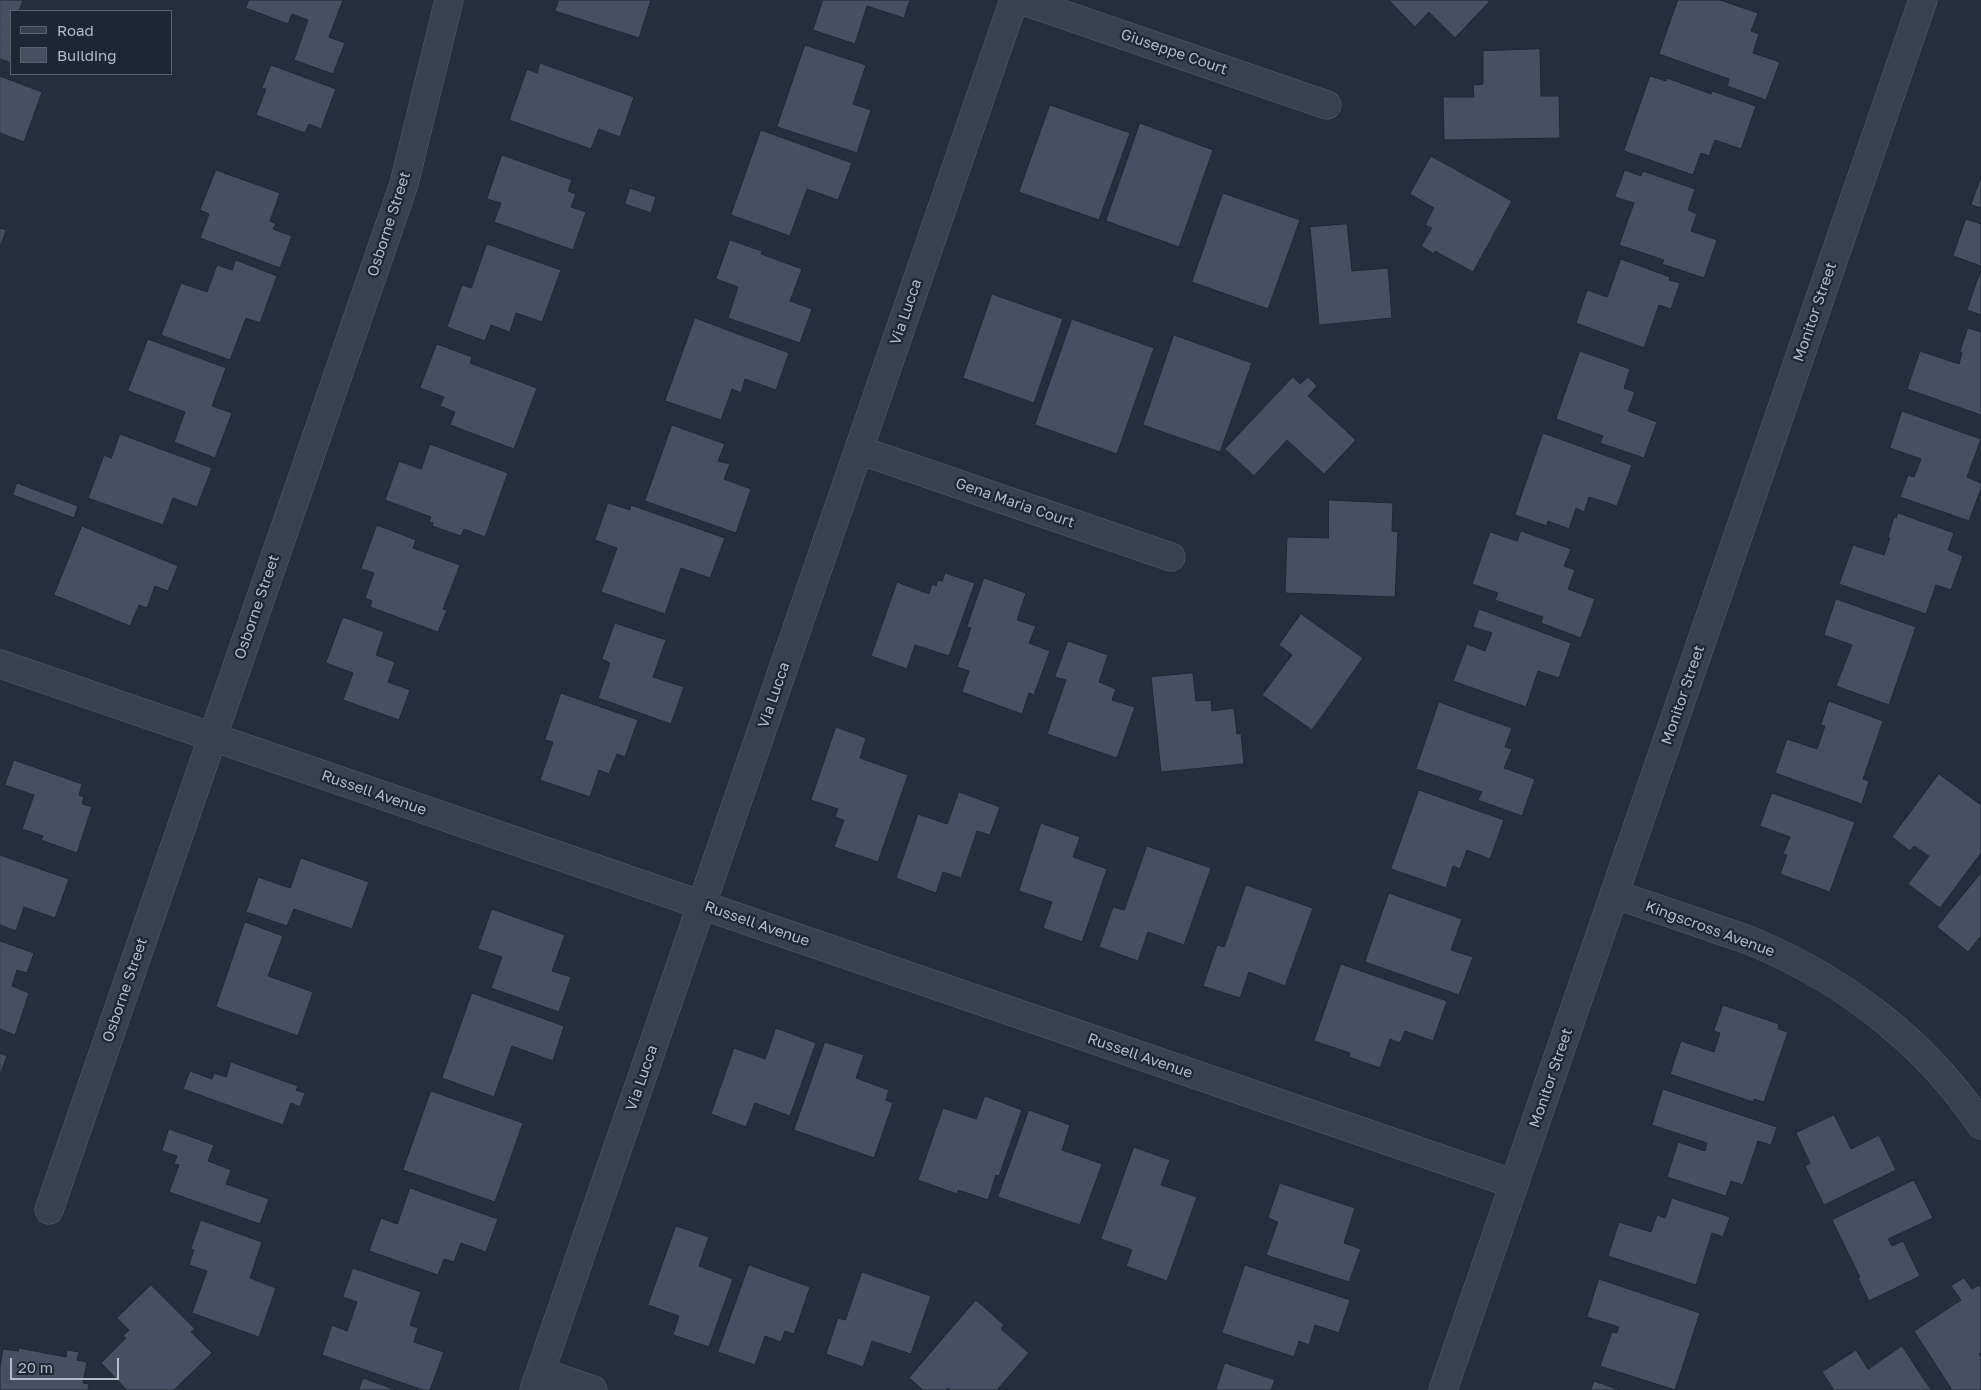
<!DOCTYPE html>
<style>
body{margin:0}
#map{position:relative;width:1981px;height:1390px;overflow:hidden;background:#242f3e;font-family:"Golos Text",sans-serif}
canvas{display:block}
.legend{position:absolute;left:10px;top:10px;width:162px;height:65px;box-sizing:border-box;background:#1d2633;border:1px solid #59626f;margin:0;padding:6px 9px;list-style:none;font-size:15px;color:#b4bcc9}
.legend li{display:flex;align-items:center;gap:10px;height:25px}
.legend b{width:25px;border:1px solid #59626f}
.scale{position:absolute;left:10px;top:1358px;width:109px;height:22px;box-sizing:border-box;border:2px solid #b4bcc9;border-top:0;padding-left:6px;font-size:15px;line-height:18px;white-space:nowrap;color:#b4bcc9;-webkit-text-stroke:4px #1d2633;paint-order:stroke}
</style>
<div id="map">
<canvas width="1981" height="1390"></canvas>
<ul class="legend">
<li><b style="height:6px;background:#38414e"></b>Road</li>
<li><b style="height:14px;background:#455162"></b>Building</li>
</ul>
<div class="scale">20 m</div>
</div>
<script>
const c = document.querySelector('canvas').getContext('2d');
c.lineJoin = 'round';
function paint(path, color) { c.fillStyle = color; c.fill(path, 'evenodd'); }
function strokePath(path, color, width, dash) { c.strokeStyle = color; c.lineWidth = width; c.lineCap = dash ? 'butt' : 'round'; c.setLineDash(dash || []); c.stroke(path); }
function drawText(font, color, halo, rows, align = 'center') {
  c.font = font + ' "Golos Text",sans-serif'; c.lineWidth = 4.5; c.setLineDash([]); c.textBaseline = 'middle'; c.strokeStyle = halo; c.fillStyle = color; for (const [text, x, y, turn = 0] of rows) {
    c.save(); c.translate(x, y); c.rotate((+turn || 0) * Math.PI / 180); c.textAlign = isNaN(turn) ? turn : align; if (halo) c.strokeText(text, 0, 0); c.fillText(text, 0, 0); c.restore();
  }
}
const building = new Path2D(`
 M0 0H23L19 11H21H11V63L0 59Z
 M249 0H343L329 37 345 43 333 74 294 60 308 20 292 14 288 24 246 8Z
 M559 0H651L639 38 555 11Z
 M823 0H910L904 18 867 6 855 44 813 30Z
 M1389 0H1487L1489 2 1455 38 1429 12 1415 27Z
 M1678 0H1720L1758 13 1751 31 1759 34 1753 53 1780 62 1766 100 1727 86 1729 79 1659 54Z
 M805 45 866 65 853 104 871 110 857 153 777 127Z
 M1540 49 1541 96H1559L1560 138 1444 140 1443 97H1474L1473 85 1483 84V51Z
 M540 63 634 97 620 137 599 129 591 149 509 120 527 69 537 73Z
 M271 65 336 89 321 129 309 124 305 133 256 115 266 89 262 88Z
 M0 76 42 92 24 142 0 133Z
 M1650 76 1666 81 1667 78 1711 94 1712 91 1756 106 1741 149 1715 140 1709 156 1701 153 1693 175 1624 151Z
 M1050 105 1130 133 1099 220 1019 192Z
 M1140 123 1213 150 1179 247 1106 221Z
 M761 130 852 163 838 200 807 189 790 236 731 215Z
 M502 155 572 180 568 191 576 194 571 207 586 212 573 250 494 222 501 203 487 199Z
 M1431 156 1512 201 1473 272 1435 251 1434 254 1421 246 1432 228 1425 225 1434 208 1410 194Z
 M216 170 280 193 270 221 276 224 273 229 292 236 280 268 200 238 209 214 200 210Z
 M1625 170 1641 176 1643 171 1695 189 1688 210 1697 214 1691 231 1717 240 1704 278 1662 264 1664 260 1619 245 1634 203 1615 197Z
 M1981 177V208L1971 205Z
 M630 188 656 197 651 213 625 204Z
 M1223 193 1300 220 1268 309 1192 282Z
 M1966 219 1981 224V266L1953 256Z
 M1347 224 1352 271 1388 268 1392 318 1319 325 1310 227Z
 M0 228 6 230 0 248Z
 M730 240 762 251 761 254 802 269 790 301 812 309 800 343 728 318 738 287 716 279Z
 M487 244 561 270 542 322 516 313 510 332 491 325 485 341 447 327 462 285 471 288Z
 M1621 259 1670 277 1669 280 1680 283 1671 309 1659 305 1644 348 1576 323 1587 290 1607 297Z
 M236 260 277 276 260 323 246 318 230 360 161 335 181 283 207 292 217 265 232 270Z
 M1981 270V315L1967 310Z
 M992 294 1063 319 1034 403 963 378Z
 M695 318 789 353 776 390 745 379 741 393 732 389 721 420 665 401Z
 M1072 319 1154 348 1117 454 1035 425Z
 M1968 328 1981 332V415L1907 389 1920 351 1959 364 1962 353 1960 352Z
 M1174 335 1252 363 1220 452 1143 425Z
 M148 339 226 368 212 406 232 413 215 458 174 442 185 412 128 391Z
 M437 344 472 357 470 363 537 388 514 449 450 425 455 412 440 406 444 397 420 388Z
 M1580 351 1630 369 1624 388 1635 392 1628 411 1657 422 1644 458 1600 443 1603 436 1556 419Z
 M1293 377 1300 384 1308 377 1317 386 1308 396 1356 440 1324 474 1287 440 1254 476 1225 449Z
 M1902 411 1981 439 1967 477 1981 483V489L1969 521 1900 497 1908 475 1914 477 1921 459 1890 448Z
 M672 425 725 444 718 461 730 464 724 479 751 489 736 533 645 501Z
 M1543 433 1632 465 1617 506 1589 497 1584 512 1576 508 1569 529 1548 521 1547 526 1515 515Z
 M120 434 212 468 197 507 173 498 163 525 88 498 104 455 111 458Z
 M430 444 508 473 485 537 464 529 461 536 432 526 433 523 429 522 431 517 385 500 399 461 421 469Z
 M17 483 78 506 74 518 13 495Z
 M1329 500 1393 503 1392 531 1398 532 1395 597 1285 593 1287 537 1328 538Z
 M608 503 630 510 631 505 725 538 710 578 681 568 665 614 601 592 617 548 595 540Z
 M1898 513 1954 533 1948 550 1963 556 1951 590 1936 585 1926 614 1839 584 1853 545 1884 555 1890 538 1888 537 1894 517 1896 518Z
 M377 525 416 540 413 548 460 565 443 609 447 610 438 632 370 607 372 601 365 598 374 573 361 569Z
 M82 526 178 566 168 591 155 586 147 608 139 605 130 626 54 595Z
 M1521 531 1571 549 1564 566 1575 570 1568 589 1595 599 1581 638 1541 623 1543 617 1495 600 1498 593 1472 584 1490 532 1517 541Z
 M945 573 975 583 949 656 915 645 907 669 871 656 897 582 929 594 932 584 936 586 938 580 942 581Z
 M984 578 1026 593 1017 620 1036 626 1029 643 1050 651 1034 695 1029 693 1022 714 962 692 969 671 957 667 971 628 967 627Z
 M1836 599 1916 627 1889 705 1836 686 1852 645 1824 635Z
 M1479 609 1571 643 1559 678 1538 671 1526 707 1453 681 1467 644 1485 651 1492 633 1473 627Z
 M1301 614 1363 658 1312 730 1262 695 1292 655 1279 645Z
 M343 617 384 632 376 655 395 662 388 682 410 690 399 720 343 700 353 673 326 663Z
 M615 623 666 640 653 677 684 687 671 724 598 698 610 663 602 659Z
 M1068 641 1108 655 1099 682 1116 689 1112 700 1135 707 1117 758 1047 734 1066 680 1055 677Z
 M1193 673 1196 701 1211 700 1212 711 1234 708 1237 734 1241 733 1244 764 1161 772 1151 677Z
 M561 693 638 720 625 757 617 754 609 774 599 770 590 797 540 780 553 742 545 740Z
 M1829 701 1883 721 1863 779 1869 781 1862 804 1775 773 1787 739 1817 749 1825 726 1821 725Z
 M1439 702 1512 728 1505 747 1512 749 1504 768 1535 779 1522 816 1478 800 1482 792 1416 769Z
 M836 727 866 738 860 758 908 775 878 862 834 847 844 820 835 817 838 809 811 800Z
 M14 760 82 784 79 795 84 797 82 804 92 807 77 853 41 840 43 836 22 829 34 795 5 785Z
 M1939 774 1981 805V853L1940 908 1908 884 1929 856 1914 846 1910 851 1892 837Z
 M1419 790 1504 820 1490 859 1467 850 1460 869 1453 866 1446 888 1391 869Z
 M959 792 1000 807 990 835 977 831 961 878 943 872 936 893 896 878 918 814 947 824Z
 M1772 793 1855 822 1830 892 1780 874 1787 855 1783 854 1790 837 1760 826Z
 M1041 823 1080 837 1073 857 1107 869 1082 942 1043 928 1052 902 1019 891Z
 M1147 846 1211 868 1184 945 1148 932 1138 961 1099 947 1113 907 1124 910Z
 M0 855 69 879 55 918 24 907 16 931 0 925Z
 M301 858 369 882 352 929 294 909 287 926 246 912 258 877 290 888Z
 M1981 873V936L1968 952 1937 927Z
 M1246 885 1313 908 1285 986 1249 972 1240 998 1203 986 1217 945 1224 947Z
 M1389 893 1462 919 1451 950 1473 957 1459 995 1365 962Z
 M492 909 565 935 552 971 571 977 559 1012 491 988 502 957 478 949Z
 M245 922 283 936 268 976 313 992 298 1036 216 1007Z
 M0 941 34 953 27 973 17 970 12 986 29 993 15 1035 0 1029Z
 M1341 964 1447 1001 1433 1041 1405 1031 1400 1043 1390 1039 1380 1068 1349 1057 1350 1053 1314 1041Z
 M472 993 564 1026 553 1061 512 1046 494 1097 442 1078Z
 M1723 1005 1779 1024 1778 1029 1788 1032 1764 1102 1754 1099 1753 1102 1670 1074 1681 1041 1714 1052 1720 1033 1714 1031Z
 M776 1028 816 1043 790 1116 755 1103 746 1127 711 1114 734 1048 765 1059Z
 M825 1042 864 1055 856 1078 889 1090 886 1100 893 1103 874 1158 794 1130Z
 M0 1053 7 1056 0 1075Z
 M231 1062 298 1086 296 1090 305 1093 300 1107 291 1103 283 1125 183 1089 190 1071 212 1079 214 1073 226 1077Z
 M1663 1089 1777 1127 1771 1145 1758 1141 1743 1185 1731 1181 1726 1196 1667 1177 1678 1142 1705 1151 1707 1143 1652 1125Z
 M431 1091 523 1123 495 1202 403 1170Z
 M985 1096 1022 1110 999 1176 996 1175 988 1200 958 1190 957 1194 918 1180 943 1108 976 1119Z
 M1029 1110 1070 1125 1062 1150 1102 1164 1080 1225 998 1197Z
 M1834 1115 1851 1149 1879 1135 1896 1170 1824 1205 1805 1166 1810 1163 1796 1133Z
 M169 1129 214 1145 208 1161 231 1170 226 1184 269 1199 260 1224 169 1192 179 1165 174 1164 177 1156 162 1151Z
 M1134 1147 1170 1160 1161 1185 1197 1197 1167 1281 1126 1266 1132 1250 1101 1239Z
 M1914 1180 1933 1218 1888 1239 1892 1246 1903 1241 1920 1276 1869 1301 1858 1278 1860 1277 1832 1220Z
 M1280 1183 1355 1208 1344 1243 1361 1249 1349 1282 1266 1255 1278 1222 1268 1218Z
 M410 1188 498 1219 486 1252 461 1243 454 1262 444 1259 438 1275 369 1251 381 1218 397 1224Z
 M1672 1198 1730 1217 1723 1237 1712 1233 1696 1285 1608 1256 1619 1222 1651 1232 1657 1215 1665 1218Z
 M201 1220 262 1242 250 1278 276 1288 259 1337 192 1313 207 1271 189 1265 194 1250 191 1249Z
 M676 1226 709 1237 699 1266 733 1279 709 1347 673 1335 679 1316 648 1305Z
 M749 1265 810 1287 794 1334 785 1331 781 1342 765 1336 755 1365 718 1352Z
 M1245 1265 1350 1300 1339 1333 1315 1325 1309 1345 1299 1341 1294 1357 1222 1333Z
 M353 1268 421 1292 410 1325 418 1328 414 1342 444 1352 430 1390H423L322 1355 332 1325 347 1331 357 1302 343 1297Z
 M862 1272 931 1296 911 1354 872 1341 863 1367 826 1354 838 1318 845 1320Z
 M1964 1278 1972 1289 1979 1285 1981 1288V1353L1979 1354 1981 1357V1390H1952L1914 1331 1961 1300 1951 1286Z
 M1599 1279 1700 1313 1675 1390 1600 1366 1612 1332 1617 1333 1619 1327 1587 1317Z
 M151 1285 195 1329 191 1332 212 1353 174 1390H127L101 1363 126 1338 123 1336 129 1330 117 1318Z
 M976 1300 1004 1325 1001 1329 1029 1353 997 1390H950L948 1388 946 1390H923L909 1378Z
 M1902 1346 1931 1390H1834L1822 1372 1856 1350 1868 1369Z
 M19 1348 66 1357 67 1350 79 1352 77 1360 87 1362 83 1383 89 1384 88 1390H0V1366L3 1349 18 1351Z
 M1225 1363 1275 1380 1271 1390H1216Z
 M363 1378 396 1390H359Z
 M1594 1381 1620 1390H1591Z`);
const minor = new Path2D(`
 M1021 0 1327 105
 M859 450 1171 557
 M0 664 1514 1184
 M1614 894C1647 905 1679 916 1711 927 1726 933 1743 937 1758 944 1847 982 1927 1044 1981 1125
 M49 1210 404 184 449 0
 M541 1372 593 1390
 M534 1390 1014 0
 M1443 1390 1923 0`);
const streetNames = [
 ["Giuseppe Court",1174,52,19],
 ["Osborne Street",389,224,-72],
 ["Via Lucca",906,312,-71],
 ["Monitor Street",1815,312,-71],
 ["Gena Maria Court",1015,503,19],
 ["Osborne Street",257,607,-71],
 ["Via Lucca",774,695,-71],
 ["Monitor Street",1683,695,-71],
 ["Russell Avenue",374,793,19],
 ["Russell Avenue",757,924,19],
 ["Kingscross Avenue",1710,929,20],
 ["Osborne Street",125,990,-71],
 ["Russell Avenue",1140,1056,19],
 ["Via Lucca",642,1078,-71],
 ["Monitor Street",1551,1078,-71]
];
paint(building, '#455162');
strokePath(building, '#1f2835', 1);
strokePath(minor, '#565f6c', 29);
strokePath(minor, '#38414e', 28);
drawText('15px', '#b4bcc9', '#1d2633', streetNames);
</script>
